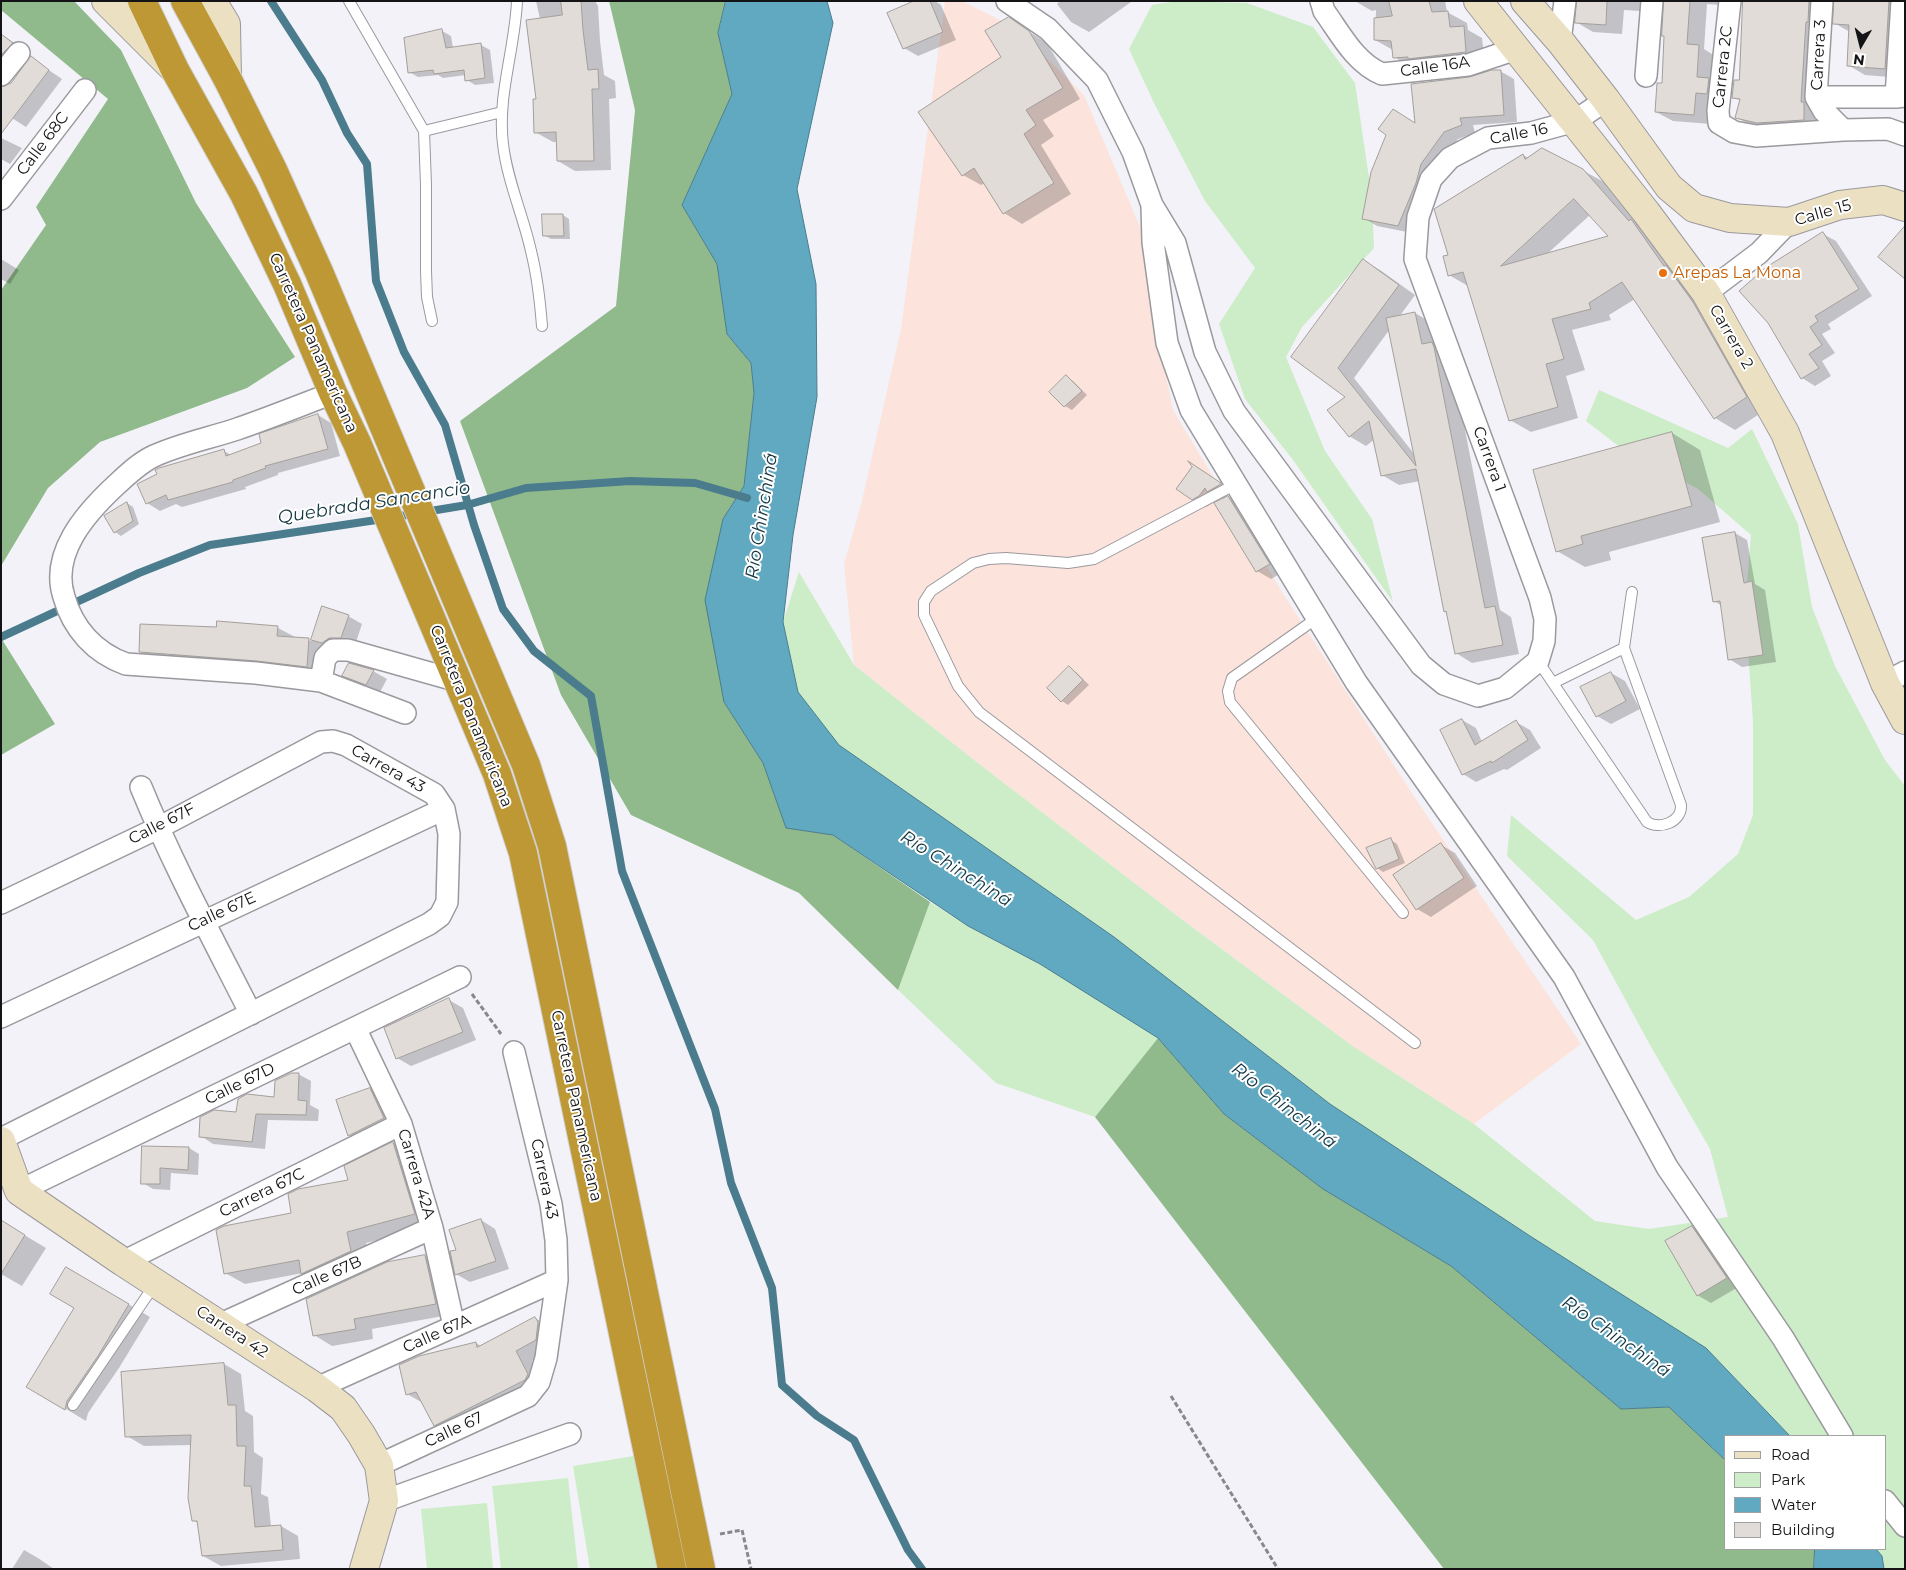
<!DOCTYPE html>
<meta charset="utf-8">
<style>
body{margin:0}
#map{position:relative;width:1906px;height:1570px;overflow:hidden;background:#f3f2f8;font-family:Montserrat,sans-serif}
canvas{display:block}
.frame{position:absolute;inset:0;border:2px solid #141416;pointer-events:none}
.legend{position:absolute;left:1724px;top:1435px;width:162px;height:115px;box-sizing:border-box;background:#fff;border:1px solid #a1a1a2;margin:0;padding:6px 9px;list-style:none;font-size:15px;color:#141416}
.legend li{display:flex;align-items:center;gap:10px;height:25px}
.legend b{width:25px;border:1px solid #a1a1a2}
.north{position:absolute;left:1836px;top:20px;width:50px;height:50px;-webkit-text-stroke:4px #fff;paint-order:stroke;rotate:188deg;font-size:14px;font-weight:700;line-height:20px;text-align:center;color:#141416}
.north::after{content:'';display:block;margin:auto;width:18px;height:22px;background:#141416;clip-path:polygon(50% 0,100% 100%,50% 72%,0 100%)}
</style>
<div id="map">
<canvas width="1906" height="1570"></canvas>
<div class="frame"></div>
<ul class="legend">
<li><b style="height:6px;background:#ebe0c2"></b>Road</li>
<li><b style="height:14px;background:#ccedc8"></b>Park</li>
<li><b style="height:14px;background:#61a9c0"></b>Water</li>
<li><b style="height:14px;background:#e2dcd9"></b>Building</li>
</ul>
<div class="north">N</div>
</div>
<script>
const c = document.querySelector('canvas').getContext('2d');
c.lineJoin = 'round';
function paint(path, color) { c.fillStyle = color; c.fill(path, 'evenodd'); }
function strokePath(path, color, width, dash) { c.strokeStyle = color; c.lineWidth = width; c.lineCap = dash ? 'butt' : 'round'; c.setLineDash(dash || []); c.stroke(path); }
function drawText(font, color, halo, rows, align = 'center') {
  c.font = font + ' Montserrat,sans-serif'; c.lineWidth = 4; c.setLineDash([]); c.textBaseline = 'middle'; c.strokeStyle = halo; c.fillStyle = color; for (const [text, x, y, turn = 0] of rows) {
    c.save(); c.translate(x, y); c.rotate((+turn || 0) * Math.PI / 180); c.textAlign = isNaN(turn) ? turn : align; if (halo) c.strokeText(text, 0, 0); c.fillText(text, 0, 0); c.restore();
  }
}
const industrial = new Path2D(`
 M945 1H962L1016 28 1084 95 1143 234 1146 280 1173 410 1284 595 1415 798 1581 1044 1474 1124 1354 1047 1184 921 983 767 854 665 844 564 861 505 901 329Z`);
const green = new Path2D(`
 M1178 1 1247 3 1313 27 1355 83 1372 198 1374 248 1302 327 1286 357 1325 451 1372 519 1393 602 1293 460 1245 399 1219 324 1255 268 1205 201 1154 103 1129 49 1152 5Z
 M1599 390 1728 448 1752 429 1798 524 1812 607 1835 666 1885 760 1905 786V1569H1884L1882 1556 1876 1549H1885V1436H1790L1706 1348 1530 1236 1330 1104 1114 937 839 745 798 692 783 622 799 572 854 665 983 767 1184 921 1354 1047 1474 1124 1595 1221 1649 1229 1728 1217 1710 1149 1650 1045 1593 940 1507 856 1511 815 1636 920 1689 897 1738 854 1753 815V722L1745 608 1751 535 1698 489 1621 448 1586 421Z
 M930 902 968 926 1040 964 1158 1038 1095 1117 996 1083 898 990Z
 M646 1454 664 1569H590L573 1466Z
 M568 1478 578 1569H501L492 1486Z
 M487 1503 493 1569H427L421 1509Z`);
const forest = new Path2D(`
 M1 1H74L121 50 196 203 295 357 247 388 100 442 48 488 1 566V290L46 225 36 207 108 99 1 10Z
 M609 1H726L718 33 732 94 682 205 717 264 727 334 751 363 754 393 744 486 723 519 724 702 763 763 786 827 833 835 930 902 898 990 799 893 631 815 561 695 460 421 616 306 635 110Z
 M1 638 55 724 1 755Z
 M1158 1038 1224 1114 1323 1189 1451 1266 1621 1409 1669 1407 1725 1460V1549H1815L1814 1569H1444L1095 1117Z`);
const water = new Path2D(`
 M726 1H827L833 23 797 189 816 284 817 397 793 535 783 622 798 692 839 745 1114 937 1330 1104 1530 1236 1706 1348 1790 1436H1725V1460L1669 1407 1621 1409 1451 1266 1323 1189 1224 1114 1158 1038 1040 964 968 926 833 835 786 828 763 763 724 702 705 600 723 519 744 486 754 393 751 363 727 334 717 264 682 205 732 94 718 33Z
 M1815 1549H1876L1882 1556 1884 1569H1814Z`);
const shadow = new Path2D(`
 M536 1H595L598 6 600 41 604 75 615 81 616 98 609 99 611 170 575 171 558 161 557 142H553L535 132 540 19Z
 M917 1H935L941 5 956 40 918 56 904 48Z
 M1060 1H1134L1131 2 1089 32 1071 22 1057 4Z
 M1355 1H1445L1447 12 1467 23 1468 30 1482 38 1485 63 1413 68 1394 57 1393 50 1375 40 1376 10 1372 11Z
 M1578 1H1661L1656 12 1624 10 1622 34 1593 32 1576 22Z
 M1666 1H1740L1736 6 1707 4 1704 49 1715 56 1711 124 1673 121 1656 112 1663 84Z
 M1745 1H1831L1820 129 1753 127 1736 117 1741 101 1733 97 1740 81Z
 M1836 1H1905L1902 78 1865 75 1848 65 1850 32 1834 23Z
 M1009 19 1047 43 1080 99 1043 120 1054 136 1041 145 1071 194 1022 224 1004 213 985 183 981 185 963 175 1002 57Z
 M442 31 451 36 453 48 481 45 490 50 494 83 475 85 467 80 466 75 443 78 438 75 418 77 409 72Z
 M1 34 26 51 2 81 3 88 11 84 31 58 62 79 26 127 1 111Z
 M1500 71 1514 79 1517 122 1473 125 1475 133 1458 139 1434 172 1412 233 1377 226 1364 218 1416 124 1470 79Z
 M1 138 22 148 10 164 1 159Z
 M1523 155 1529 158 1582 170 1604 182 1644 228 1652 232 1767 409 1735 430 1715 418 1635 299 1609 315 1611 320 1572 330 1585 370 1566 376 1578 418 1531 432 1510 420 1468 286 1449 275V256ZM1590 215 1610 236 1547 254Z
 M563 215 569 219 570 239H551L544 235Z
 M1823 234 1836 241 1872 296 1828 324 1831 329 1822 334 1835 353 1822 361 1831 376 1815 386 1802 378 1769 322Z
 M1 259 19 270 10 284 1 279Z
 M1364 261 1380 270 1415 295 1399 317 1415 313 1432 323 1451 358 1500 610 1511 617 1519 654 1472 663 1456 653 1448 612 1445 611 1420 481 1399 485 1382 475 1375 439 1366 446 1349 436 1347 397 1293 357ZM1390 329 1415 455 1354 378Z
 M1066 377 1073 381 1087 395 1072 410 1065 406Z
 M318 415 331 423 340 456 278 473V475L245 487 246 489 182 507 176 504 160 511 147 503 224 451 231 455 263 443Z
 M1672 433 1700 450 1720 522 1609 552 1611 560 1585 567 1557 551Z
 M1202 471 1234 492 1227 496 1242 505 1283 572 1271 579 1257 571 1216 504 1224 500 1218 496 1213 503 1206 507 1192 499Z
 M127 503 133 507 139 524 121 536 115 532Z
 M1735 533 1747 540 1755 584 1765 590 1776 662 1742 667 1729 659 1722 606 1714 601Z
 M323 608 348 616 362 624 355 645 343 646 324 676 158 662 141 652 217 628 218 622 278 628 295 637 312 641Z
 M1069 668 1076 672 1089 685 1068 705 1062 701 1048 688Z
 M373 671 387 679 380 692 357 683 343 675Z
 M1611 673 1625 681 1640 709 1611 724 1597 716Z
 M1462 720 1476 728 1482 742 1516 722 1530 730 1541 748 1507 770 1504 769 1476 782 1463 774Z
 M1391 840 1397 844 1405 863 1383 872 1377 868Z
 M1441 845 1455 853 1477 886 1431 917 1417 909Z
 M449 1000 463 1008 476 1040 411 1066 397 1058Z
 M298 1074 311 1081 310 1105 319 1110 318 1121 268 1120 265 1149 213 1144 201 1136 237 1113 276 1099Z
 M370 1089 384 1097 398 1126 363 1143 349 1135 337 1101Z
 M393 1143 413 1154 434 1225 366 1243 370 1262 322 1284 303 1273 245 1284 225 1273 293 1214 350 1181Z
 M143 1148H189L199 1154 198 1175 171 1173 170 1190 153 1189 143 1183Z
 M481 1220 495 1229 509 1269 470 1282 456 1274 458 1251Z
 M1 1221 46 1248 22 1286 1 1274Z
 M1692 1227 1706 1235 1740 1286 1711 1303 1697 1295Z
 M425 1257 444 1267 454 1314 372 1329 373 1339 332 1346 314 1335Z
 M67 1268 150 1317 119 1368 88 1413 86 1421 28 1386 75 1307Z
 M535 1318 552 1328 553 1350 532 1361 545 1385 452 1435 435 1425 423 1403 407 1394 476 1343 481 1346Z
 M224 1364 241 1374 245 1411 253 1416 254 1452 263 1458 261 1494 268 1497 271 1527 281 1526 298 1536 300 1559 221 1566 203 1556 198 1523 193 1520 191 1445 144 1446 127 1436Z
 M24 1550 38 1558 54 1569H12Z`);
const stream = new Path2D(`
 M271 1 322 80 347 133 367 164 376 281 404 352 445 425 474 525 503 609 534 651 591 696 622 871 715 1109 731 1183 772 1288 782 1385 817 1416 854 1440 908 1550 922 1569
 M394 517 467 505 526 488 630 481 695 483 747 498
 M1 637 139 573 210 545 383 519`);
const building = new Path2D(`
 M561 1H581L583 30 588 70 598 69 599 89H592L594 161H557L556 132 534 133 533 99H536L526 20 562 15Z
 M914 1H930L943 32 903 49 887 13Z
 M1389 1H1429L1432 12 1448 11 1450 27 1464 26 1466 52 1408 59V57L1393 58 1391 41 1374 40V18L1392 16Z
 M1577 1H1607L1606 25 1575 23Z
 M1664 1H1690L1687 44 1699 45 1697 77 1709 78 1707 94 1696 93 1694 115 1655 112 1657 83H1662L1664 36H1662Z
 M1743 1H1809L1808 22H1806L1801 102H1804V120L1757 123 1735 118 1740 99 1732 98 1734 80H1739Z
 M1834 1H1889L1885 69 1847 66 1849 25 1833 24Z
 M1009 17 1029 31 1063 88 1026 110 1036 125 1024 134 1054 183 1003 214 974 168 962 176 918 112 1001 57 985 31Z
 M442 29 446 48 481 43 485 78 465 81 464 70 434 74 433 70 408 73 404 38Z
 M1 34 13 43 1 55Z
 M31 56 49 70 1 134V87L11 83Z
 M1492 70H1501L1504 115 1460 118 1462 125 1444 132 1421 164 1416 183 1398 226 1362 219 1371 172 1386 135 1378 129 1393 109 1415 123 1411 84 1469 77Z
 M1542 148 1583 169 1629 221 1631 219 1664 266 1666 265 1693 302 1747 397 1714 419 1622 282 1589 303 1591 309 1552 319 1564 359 1546 364 1558 407 1509 421 1463 272 1448 276 1443 256 1448 255 1434 209 1523 154 1525 159ZM1574 199 1608 236 1501 266Z
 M542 214H563L564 236H543Z
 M1905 226V279L1878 257Z
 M1823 232 1859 289 1815 316 1818 321 1810 327 1822 345 1809 354 1819 368 1801 379 1768 323 1739 291 1765 268Z
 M1363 259 1399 285 1338 368 1416 466 1386 318 1415 312 1422 344 1432 342 1434 347 1485 608 1495 606 1503 645 1455 654 1446 611 1444 612 1416 469 1381 476 1369 421 1349 437 1327 410 1345 397 1291 357Z
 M1066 375 1082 391 1064 407 1049 392Z
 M318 414 328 449 265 466 266 468 233 480V482L168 500 166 495 146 504 137 484 157 474 155 470 159 468 224 449 226 456 261 443 259 434Z
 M1672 432 1692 506 1581 536 1583 544 1556 552 1533 470Z
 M1188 461 1221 483V484L1207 492 1205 488 1199 496 1192 500 1176 489 1192 467Z
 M1228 496 1270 564 1256 572 1214 503Z
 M127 502 133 521 114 533 104 516Z
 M1735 532 1744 583 1752 581 1763 655 1728 660 1720 601 1713 602 1702 538Z
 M322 606 349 615 341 638H329L322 643 311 640Z
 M217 621 278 626 277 636 309 638 307 667 257 661 139 652 140 624 216 627Z
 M349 663 374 670 366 685 342 676Z
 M1069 666 1083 680 1061 702 1047 688Z
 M1611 672 1626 701 1596 717 1580 687Z
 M1462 719 1475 745 1516 720 1528 740 1492 763 1491 761 1462 775 1440 730Z
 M1391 838 1399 859 1376 869 1366 848Z
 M1441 843 1464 878 1416 910 1393 875Z
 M449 998 463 1032 396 1059 384 1028Z
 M292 1073H299L298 1100 307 1101 306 1115 256 1114 252 1142 199 1137 200 1117 214 1110 236 1112 238 1099 247 1094 274 1097 275 1081Z
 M370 1088 384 1118 348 1136 336 1100Z
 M393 1142 415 1214 347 1232 351 1251 301 1274 299 1260 224 1274 216 1230 224 1226 291 1213 288 1194 298 1189 348 1180 344 1166Z
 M142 1146 189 1147 188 1170 160 1168V1184H141Z
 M481 1219 496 1261 455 1275 450 1251 456 1250 449 1230Z
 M1 1220 25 1235 1 1274Z
 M1692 1226 1727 1278 1697 1296 1665 1241Z
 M425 1255 436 1304 354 1319 356 1329 313 1336 306 1299 387 1262Z
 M66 1267 129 1304 98 1356 67 1401 65 1410 26 1387 74 1308 50 1294Z
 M535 1317 538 1322 536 1340 516 1351 528 1374 525 1380 434 1426 416 1392 406 1395 399 1365 419 1356 476 1342 477 1347Z
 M224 1363 228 1405H236L237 1446H246L244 1486H251L255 1527 281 1525 283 1550 202 1556 197 1521H192L188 1498 191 1435 125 1437 121 1372Z`);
const path = new Path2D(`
 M472 994 501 1034
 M1171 1396 1278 1569
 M720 1534 742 1530 751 1569`);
const lane = new Path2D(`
 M349 1 424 131 426 185V271L427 297 432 321
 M517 1C515 49 497 96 503 144 507 180 523 215 531 251 537 275 540 300 542 326
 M424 131 502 112
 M1236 484 1094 559 1068 563 1006 558 989 559 973 563 931 591 924 602V615L958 686 979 712 1415 1043
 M1317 618 1232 678 1228 691 1230 702 1403 913
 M1538 661 1647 822C1660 830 1682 822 1681 805L1624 648 1632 592
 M1553 683 1624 648
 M73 1405 155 1284`);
const street = new Path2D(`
 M1007 1 1048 29 1097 80 1133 152 1152 205 1175 243 1205 352 1234 411 1421 665 1444 684 1478 696 1505 688 1538 661 1544 641 1545 619 1540 598 1415 259 1418 217 1431 179 1450 158 1488 138 1531 133 1575 121 1606 100
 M1321 1 1324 11C1340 33 1355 63 1382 74L1468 65 1516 49
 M1730 1 1718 111 1719 123 1734 132 1756 136 1843 130 1888 129 1905 135
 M1822 1 1816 97 1824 111 1843 130
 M1560 41 1565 1
 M1 75 19 53
 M1646 76 1652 1
 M1816 97H1896L1905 96
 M1896 97 1902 1
 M1 199 85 90
 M1152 207 1153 242 1167 343 1191 410 1356 682 1564 977 1667 1167 1783 1338 1842 1436
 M1706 293 1759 253 1789 222
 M333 393C301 405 269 418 237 429 210 438 180 444 154 456 139 463 127 475 115 486 85 514 50 554 64 597 73 629 95 653 126 664L256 673 321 681 405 713
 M321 681 325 658 333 650H348L458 681
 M1885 683 1905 672
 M141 787C173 865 213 939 251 1014
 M1 903 158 828 321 742 333 741 346 745 434 794 444 809 449 834 447 902 440 916 429 924 1 1139
 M1 1017 444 809
 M355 1028 401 1124 432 1228 454 1326
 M19 1191 460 977
 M123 1262 401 1124
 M221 1324 432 1228
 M317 1388 557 1280
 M379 1465 528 1396 539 1382 546 1358 557 1280 556 1240 551 1204 514 1052
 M384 1501 570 1434
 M1885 1501 1905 1526`);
const secondary = new Path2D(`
 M106 1 172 67
 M212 1 226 24 227 78
 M1478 1 1646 212 1706 293 1785 433 1885 683 1905 720
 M1525 1 1560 41 1606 100 1669 187 1694 208 1730 218 1789 222 1840 205 1883 200 1905 207
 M1 1141 19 1191 123 1262 317 1388 343 1408 361 1434 379 1465 384 1501 364 1569`);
const highway = new Path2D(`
 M142 1 175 70 244 194 287 284 333 393 357 443 497 774 523 853 672 1569
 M185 1 227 78 273 170 319 272 526 765 552 846 701 1569`);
const markers = [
 [1663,273,5,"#e8710a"]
];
const streetNames = [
 ["Carrera 3",1819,55,-87],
 ["Calle 16A",1435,67,-8],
 ["Carrera 2C",1723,67,-84],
 ["Calle 16",1519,134,-11],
 ["Calle 68C",43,144,-53],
 ["Calle 15",1823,213,-16],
 ["Carrera 2",1731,337,60],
 ["Carretera Panamericana",313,343,66],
 ["Carrera 1",1489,459,70],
 ["Carretera Panamericana",471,716,68],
 ["Carrera 43",388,769,29],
 ["Calle 67F",162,824,-27],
 ["Calle 67E",222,912,-25],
 ["Calle 67D",240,1084,-26],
 ["Carretera Panamericana",576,1106,78],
 ["Carrera 42A",416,1174,73],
 ["Carrera 43",544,1179,78],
 ["Carrera 67C",262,1193,-26],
 ["Calle 67B",327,1276,-24],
 ["Carrera 42",232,1332,33],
 ["Calle 67A",437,1334,-24],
 ["Calle 67",454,1430,-25]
];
const foodNames = [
 ["Arepas La Mona",1673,273]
];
const waterNames = [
 ["Quebrada Sancancio",374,503,-9],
 ["Río Chinchiná",762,516,-81],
 ["Río Chinchiná",956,869,32],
 ["Río Chinchiná",1284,1106,38],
 ["Río Chinchiná",1616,1337,35]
];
paint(industrial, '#fce3db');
paint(green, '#ccedc8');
paint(forest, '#90ba8b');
paint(water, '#61a9c0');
strokePath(water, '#4a7c8d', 1);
paint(shadow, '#0003');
strokePath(stream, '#4a7c8d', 8);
paint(building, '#e2dcd9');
strokePath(building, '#a49e9b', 1);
strokePath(lane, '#9a999e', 12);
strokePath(street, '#9a999e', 24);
strokePath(secondary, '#9a999e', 30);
strokePath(highway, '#d0d0d0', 30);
strokePath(path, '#88878b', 3, [5, 2.5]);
strokePath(lane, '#fff', 10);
strokePath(street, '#fff', 21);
strokePath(secondary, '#ebe0c2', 28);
strokePath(highway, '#bd9834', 28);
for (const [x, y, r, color] of markers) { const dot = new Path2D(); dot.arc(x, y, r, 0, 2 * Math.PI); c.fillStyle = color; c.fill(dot); strokePath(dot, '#fff', 2); }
drawText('16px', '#141416', '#fff', streetNames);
drawText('16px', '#c56008', '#fff', foodNames, 'left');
drawText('italic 18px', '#143741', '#fff', waterNames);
</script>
